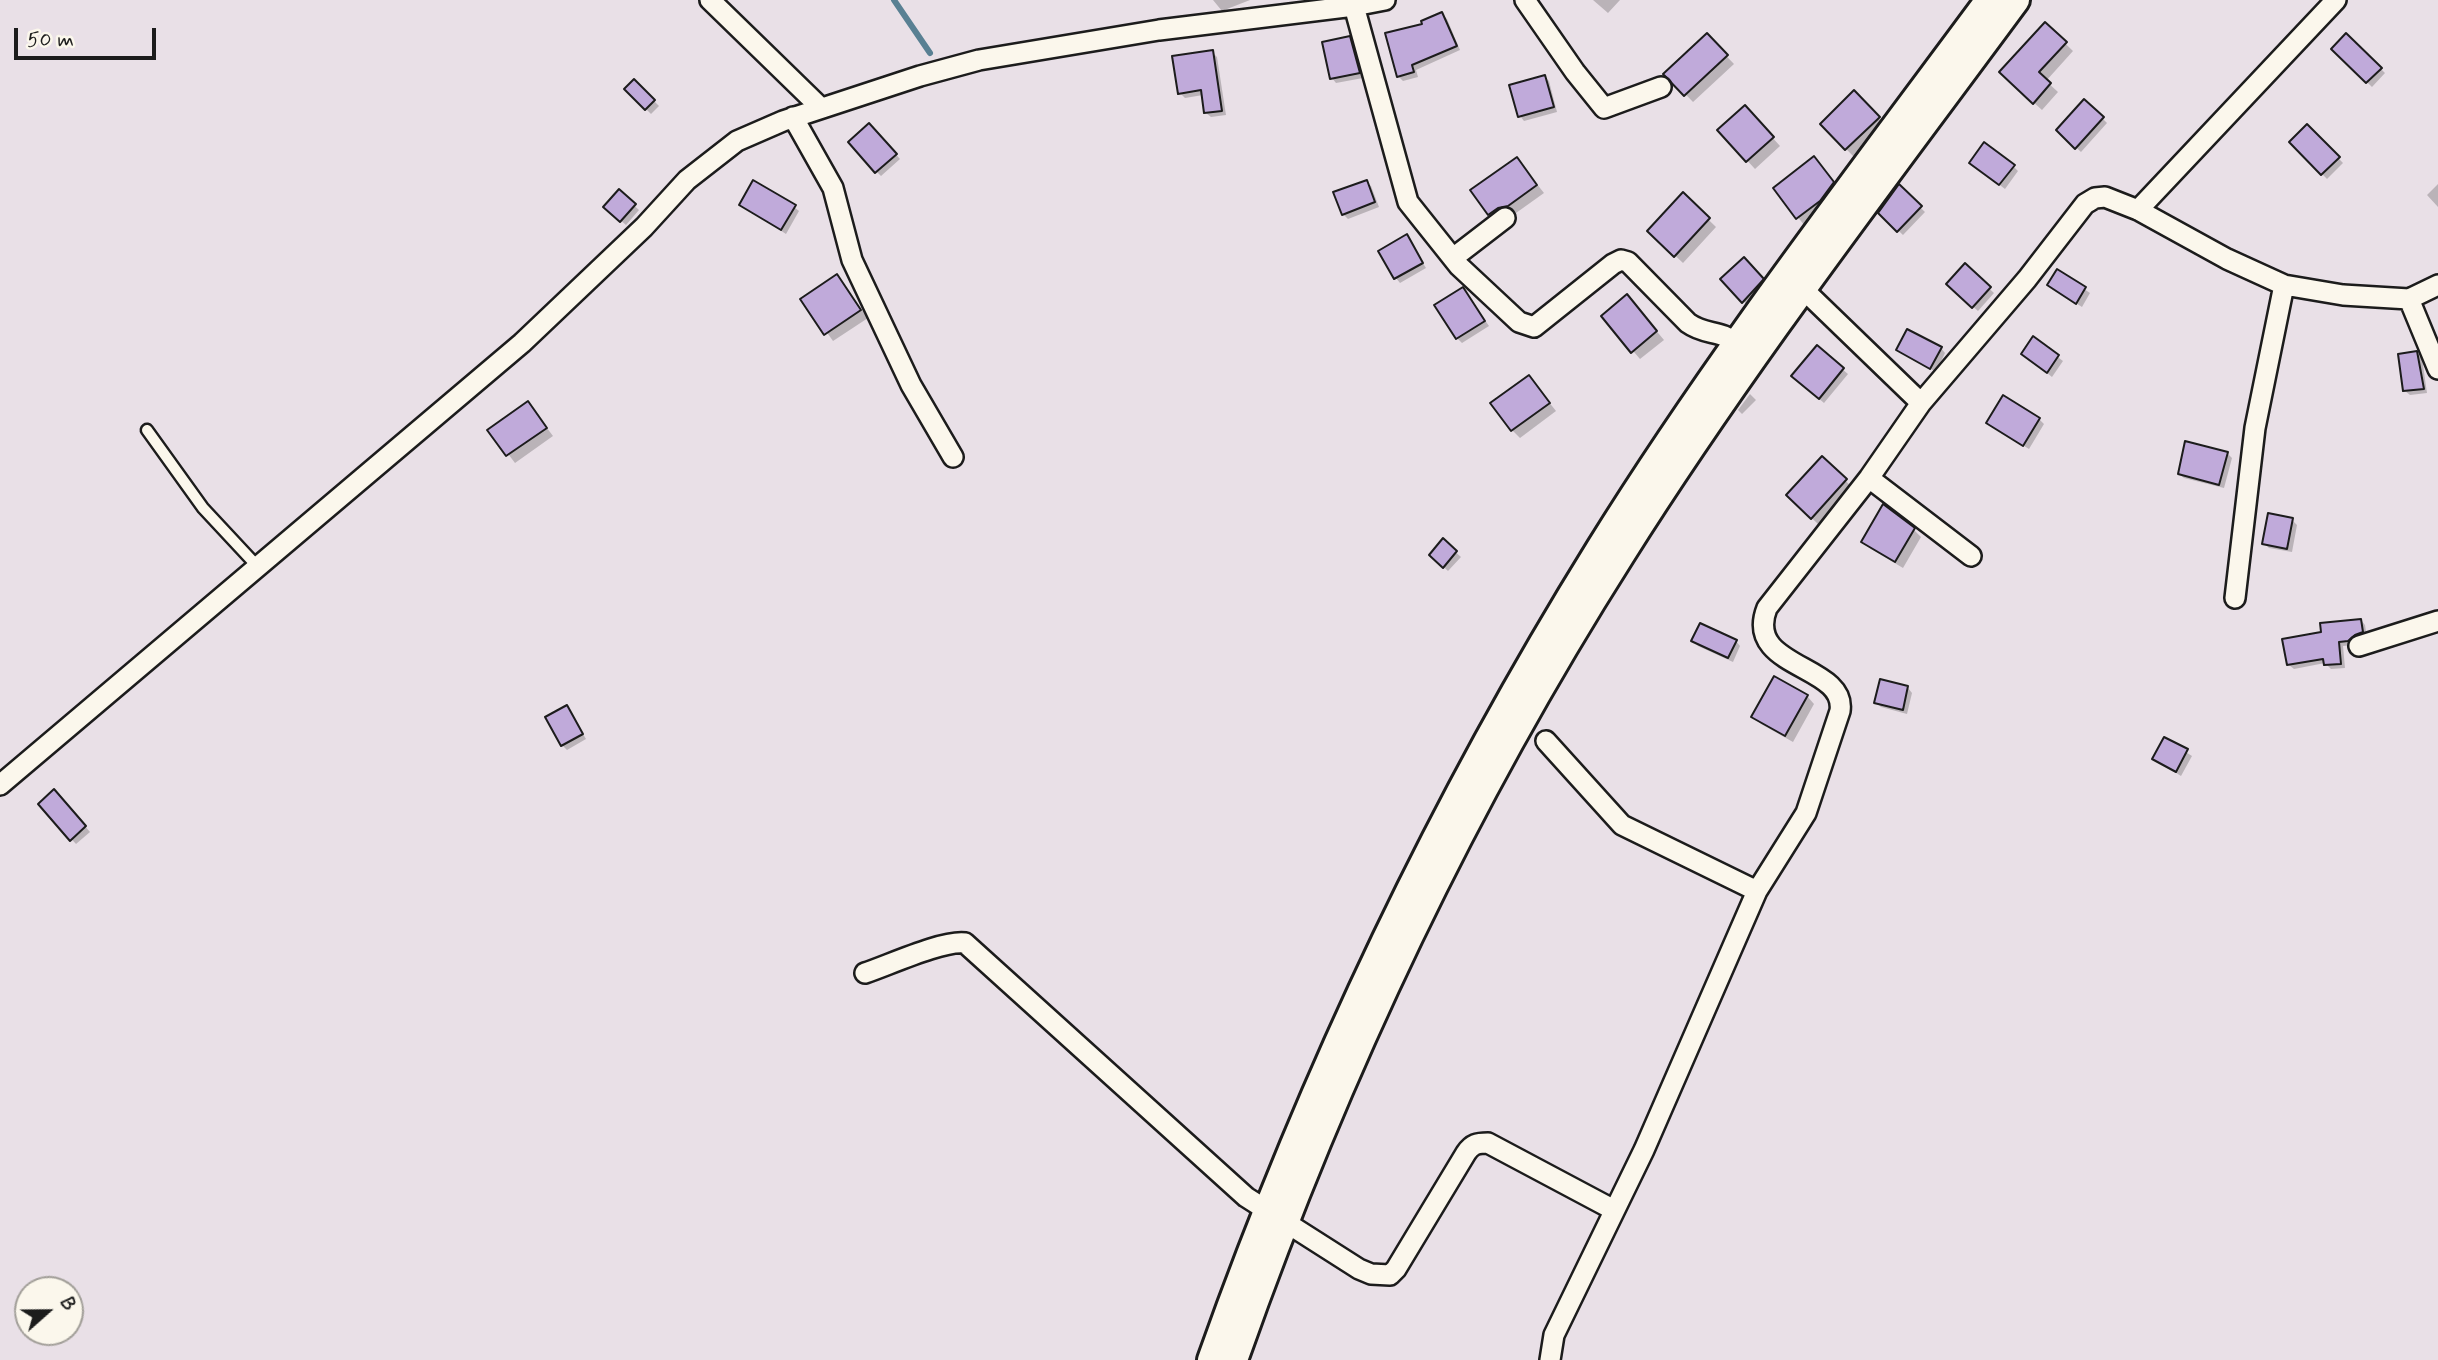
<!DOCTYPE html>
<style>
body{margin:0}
#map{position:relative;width:2438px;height:1360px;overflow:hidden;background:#e9e0e7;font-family:Mynerve,sans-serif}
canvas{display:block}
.north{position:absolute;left:14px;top:1276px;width:70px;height:70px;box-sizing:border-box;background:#fbf7ec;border:2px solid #a29f99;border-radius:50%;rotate:69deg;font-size:19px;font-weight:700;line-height:28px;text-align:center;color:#1c1c1c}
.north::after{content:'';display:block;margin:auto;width:24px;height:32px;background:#1c1c1c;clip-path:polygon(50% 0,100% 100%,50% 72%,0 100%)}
.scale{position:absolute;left:14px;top:28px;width:142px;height:32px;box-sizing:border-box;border:4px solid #1c1c1c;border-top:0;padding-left:9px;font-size:21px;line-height:24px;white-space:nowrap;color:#1c1c1c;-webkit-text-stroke:5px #fbf7ec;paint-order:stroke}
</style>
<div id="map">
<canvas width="2438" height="1360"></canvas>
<div class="north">B</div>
<div class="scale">50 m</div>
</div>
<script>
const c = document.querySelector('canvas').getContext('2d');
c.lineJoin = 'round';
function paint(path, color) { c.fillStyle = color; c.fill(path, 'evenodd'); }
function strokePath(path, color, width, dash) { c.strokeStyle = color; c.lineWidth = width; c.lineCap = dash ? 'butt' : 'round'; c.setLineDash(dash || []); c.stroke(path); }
const shadow = new Path2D(`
 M1213 0H1250L1222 11Z
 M1593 0H1620L1608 13Z
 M1442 14 1447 19 1460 50 1416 70 1418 77 1403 81 1398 76 1424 25Z
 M2045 24 2073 51 2046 81 2058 92 2042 110 2009 80Z
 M2346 35 2385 73 2372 87 2333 49Z
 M1707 36 1734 64 1693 102 1666 74Z
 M1349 38 1354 43 1363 78 1336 83 1332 78Z
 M1212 52 1217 57 1226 115 1211 117 1206 113 1203 95 1185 98 1180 93Z
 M1544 76 1549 81 1557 112 1524 121 1520 116Z
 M634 81 659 106 651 114 626 89Z
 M1854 93 1886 126 1854 157 1822 124Z
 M2085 101 2107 123 2081 152 2058 130Z
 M1752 115 1780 146 1755 169 1719 130Z
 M2307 126 2343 163 2327 179 2291 142Z
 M874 130 900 159 881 176 876 171Z
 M1517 159 1544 193 1516 213 1506 215 1497 222 1473 191Z
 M1822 166 1841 191 1828 208 1805 226 1775 189Z
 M2013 166 2018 171 2005 189 1976 167Z
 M1366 182 1371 186 1379 207 1348 219 1343 214Z
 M2438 184V207L2427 195Z
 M1899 187 1925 212 1903 235 1880 213Z
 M619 192 639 210 626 225 605 207Z
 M1683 195 1716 227 1683 263 1649 231Z
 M741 205 794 207 799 211 786 234Z
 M1406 236 1426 268 1400 283 1396 278Z
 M1744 259 1767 284 1748 306 1723 279Z
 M1965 266 1994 293 1978 311 1948 284Z
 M2057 271 2090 293 2082 307 2054 289Z
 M837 276 868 318 833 341 803 299Z
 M1463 289 1489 326 1462 343 1457 338Z
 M1634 304 1664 340 1640 359 1603 316Z
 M2034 339 2063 361 2052 377 2023 354Z
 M1817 348 1848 374 1824 403 1798 381Z
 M1941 348 1945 353 1936 372 1898 350Z
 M2417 353 2422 358 2427 393 2410 395 2405 391Z
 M1529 377 1556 411 1520 438 1512 430Z
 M1750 394 1756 400 1742 414 1738 410Z
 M528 403 553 436 515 463 490 430Z
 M2039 419 2044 424 2029 449 1993 427Z
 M2227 453 2232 458 2224 488 2184 478 2179 474Z
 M1822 458 1853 488 1819 525 1788 495Z
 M2292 520 2297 525 2292 552 2269 548 2264 543Z
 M1914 530 1921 537 1903 568 1871 549 1864 542Z
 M1443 541 1461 557 1448 571 1431 555Z
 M2361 620 2365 625 2367 637 2353 645 2343 646 2345 668 2331 669 2325 663 2294 669 2289 665 2323 633Z
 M1693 641H1736L1740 646 1733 662 1698 646Z
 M1908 688 1912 693 1907 714 1881 707 1876 702Z
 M1807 696 1814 704 1793 742 1761 724 1753 716Z
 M567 707 586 739 567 750 562 745Z
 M2165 739 2192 756 2181 776 2154 759Z
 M59 796 90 832 76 844 40 805Z`);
const stream = new Path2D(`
 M894 0 930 53`);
const building = new Path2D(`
 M1442 12 1457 46 1412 65 1414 72 1397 77 1385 33 1422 24 1421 21Z
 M2045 22 2067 42 2039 72 2051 83 2033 104 1999 72Z
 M1707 33 1728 55 1684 96 1663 74Z
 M2346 33 2382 68 2366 83 2331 49Z
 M1350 36 1360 73 1330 79 1322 42Z
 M1213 50 1222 111 1204 113 1201 90 1178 94 1172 56Z
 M1545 75 1554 107 1518 117 1509 85Z
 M634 79 655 100 645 110 624 89Z
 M1854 90 1880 117 1845 150 1820 124Z
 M2084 99 2104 117 2075 149 2056 130Z
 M1745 105 1774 137 1746 162 1717 130Z
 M869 123 897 154 875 173 848 142Z
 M2307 124 2340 157 2321 175 2289 142Z
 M1984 142 2015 165 1999 185 1969 163Z
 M1814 156 1834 182 1820 201 1796 219 1773 188Z
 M1517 157 1537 185 1508 206 1498 208 1488 215 1470 190Z
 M753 180 796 205 781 230 739 205Z
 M1367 180 1375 202 1342 215 1333 192Z
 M1899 184 1922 206 1897 232 1878 213Z
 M619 189 636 204 620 222 603 207Z
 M1683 192 1710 218 1674 257 1647 231Z
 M1407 234 1423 263 1394 279 1378 251Z
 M1744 257 1764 279 1742 303 1720 279Z
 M1965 263 1991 287 1972 308 1946 284Z
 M2057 269 2086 287 2076 304 2047 285Z
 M837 274 861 310 824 335 800 299Z
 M1463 287 1485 321 1456 339 1434 305Z
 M1627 294 1657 331 1631 353 1601 316Z
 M1907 329 1942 347 1930 369 1896 350Z
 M2033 336 2059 355 2047 373 2021 354Z
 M1817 345 1844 368 1819 399 1791 376Z
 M2417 351 2424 389 2403 391 2398 354Z
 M1529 375 1550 403 1511 431 1490 403Z
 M2003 395 2040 418 2023 446 1986 423Z
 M528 401 547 428 506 456 487 430Z
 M2185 441 2228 452 2219 485 2178 474Z
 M1822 456 1847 479 1811 519 1786 495Z
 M1883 504 1915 528 1895 562 1861 542Z
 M2268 513 2293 518 2287 549 2262 544Z
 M1443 538 1457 551 1443 568 1429 555Z
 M2361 619 2363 632 2355 635 2348 641 2339 642 2341 664 2324 665 2323 659 2287 665 2282 639 2321 632 2320 623Z
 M1700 623 1737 640 1728 658 1691 641Z
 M1774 676 1808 695 1785 736 1751 717Z
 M1880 679 1908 686 1903 710 1874 703Z
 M567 705 583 734 561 746 545 717Z
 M2164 737 2188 749 2176 772 2152 759Z
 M54 789 86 826 70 841 38 804Z`);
const lane = new Path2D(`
 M147 430 203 508 258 567`);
const street = new Path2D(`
 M710 0 821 108
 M1525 0 1575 72 1604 108 1661 87
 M1354 6 1408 202 1459 266 1519 322 1534 327 1613 264 1621 260 1628 262 1688 323C1706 336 1721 329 1736 344
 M793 117 833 188 852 260 911 385 953 457
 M2138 210 2336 0
 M1453 258 1505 218
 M1803 289 1921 403
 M2409 299 2438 369
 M1869 478 1971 556
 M2235 598 2255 428 2284 285
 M2359 646 2438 621
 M1546 741 1622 825 1757 891
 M0 785 522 343 644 227 687 180 737 141 783 121 920 76 979 60 1159 30 1354 6 1385 0
 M865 973C889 965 943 940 965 943L1246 1197 1359 1269 1371 1274 1390 1275 1396 1269 1466 1153C1472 1144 1477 1143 1488 1143L1614 1210
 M1550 1360 1554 1335 1644 1150 1757 891 1806 813 1840 711C1847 664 1743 669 1767 608L1869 478 1921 403 2027 279 2085 204 2095 198 2105 197 2138 210 2227 259 2284 285 2343 295 2409 299 2438 285`);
const secondary = new Path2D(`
 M1211 1360C1312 1076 1441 804 1600 548 1718 358 1856 180 1989 0
 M1234 1360C1333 1079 1461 807 1621 555 1742 363 1881 183 2016 0`);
paint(shadow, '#0003');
strokePath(stream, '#598093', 6);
paint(building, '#c0aada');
strokePath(building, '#1c1c1c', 2);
strokePath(lane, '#1c1c1c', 15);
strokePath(street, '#1c1c1c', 24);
strokePath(secondary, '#1c1c1c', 32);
strokePath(lane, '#fbf7ec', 10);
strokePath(street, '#fbf7ec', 19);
strokePath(secondary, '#fbf7ec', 26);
</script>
